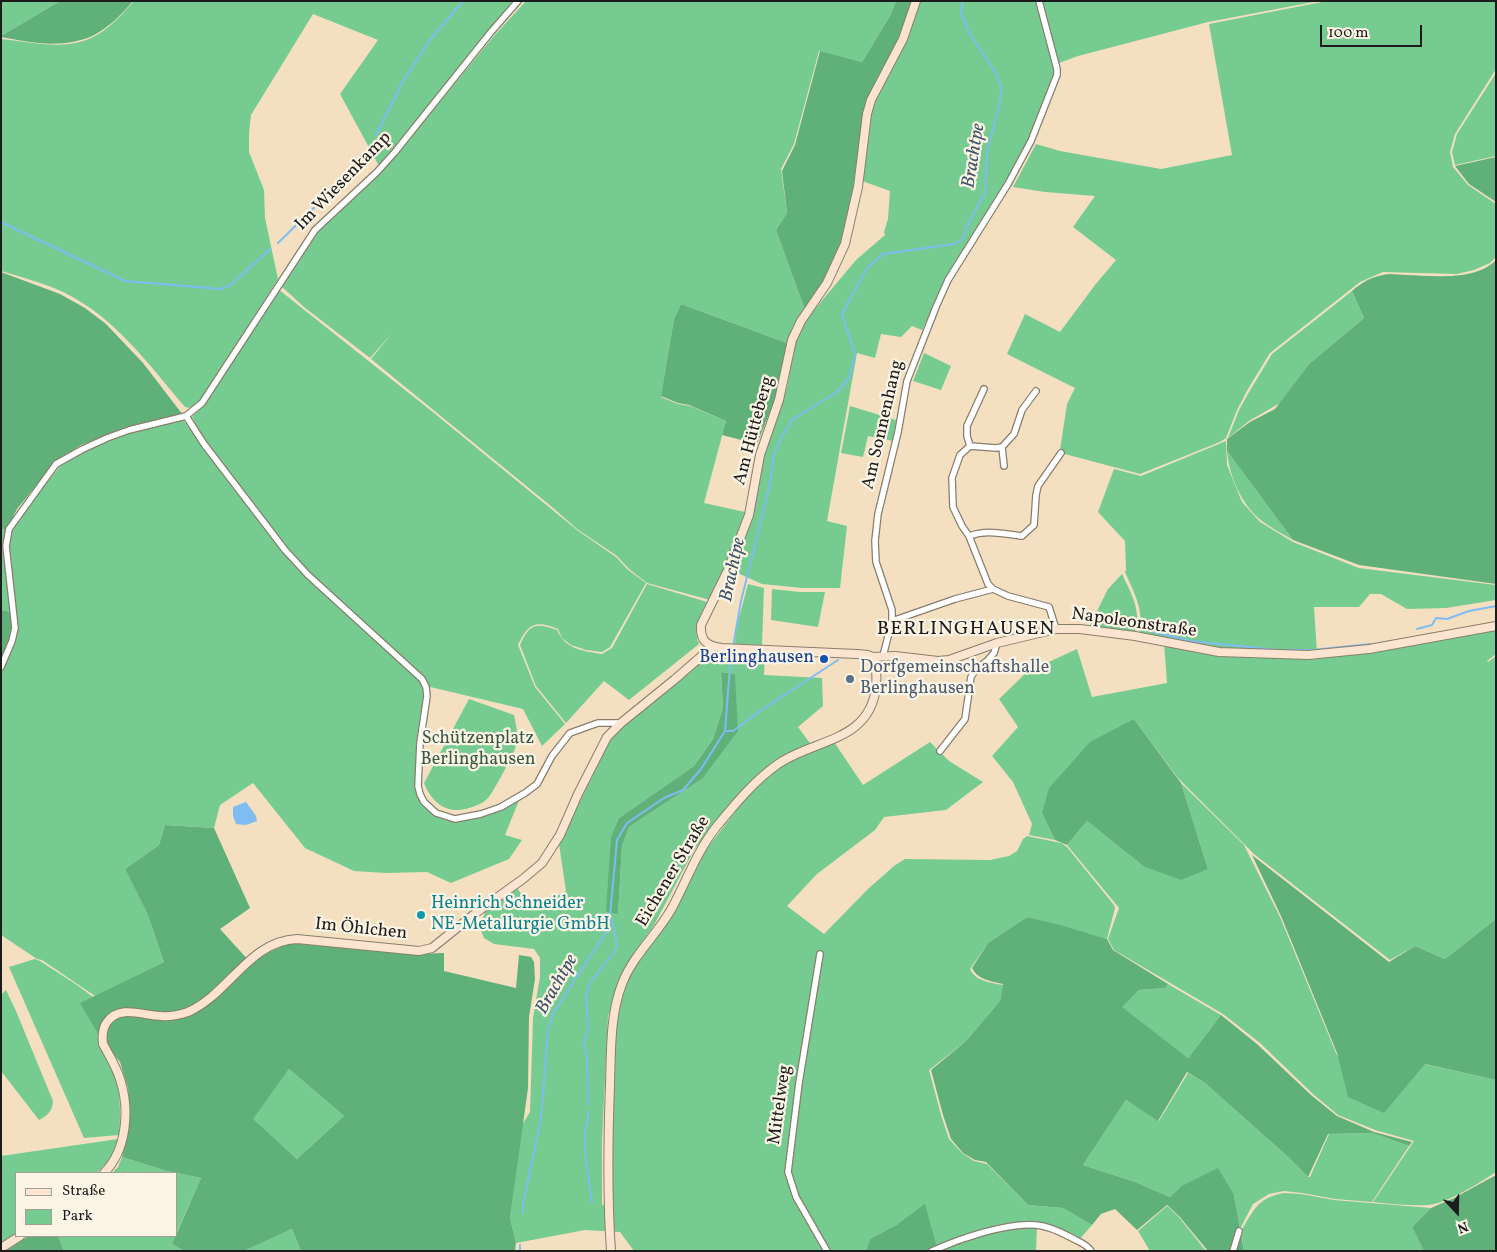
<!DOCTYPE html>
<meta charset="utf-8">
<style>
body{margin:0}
#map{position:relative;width:1497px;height:1252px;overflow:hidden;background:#f4dfc1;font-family:Vollkorn,serif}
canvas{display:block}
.frame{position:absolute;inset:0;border:2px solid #1c1c1c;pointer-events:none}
.legend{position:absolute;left:15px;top:1172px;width:162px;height:65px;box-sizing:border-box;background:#fcf5e5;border:1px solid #a29e95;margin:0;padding:6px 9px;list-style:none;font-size:15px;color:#1c1c1c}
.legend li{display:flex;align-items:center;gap:10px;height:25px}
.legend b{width:25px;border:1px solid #a29e95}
.north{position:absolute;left:1432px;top:1187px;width:50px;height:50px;-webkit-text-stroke:4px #fcf5e5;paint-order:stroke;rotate:159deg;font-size:14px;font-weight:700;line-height:20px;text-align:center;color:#1c1c1c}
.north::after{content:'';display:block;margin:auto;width:18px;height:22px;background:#1c1c1c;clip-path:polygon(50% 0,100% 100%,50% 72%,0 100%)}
.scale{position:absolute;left:1320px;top:25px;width:102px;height:22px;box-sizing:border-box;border:2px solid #1c1c1c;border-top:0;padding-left:6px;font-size:15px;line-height:18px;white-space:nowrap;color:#1c1c1c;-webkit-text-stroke:4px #fcf5e5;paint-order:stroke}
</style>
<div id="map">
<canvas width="1497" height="1252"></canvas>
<div class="frame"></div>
<ul class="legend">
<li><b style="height:6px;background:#fde4d1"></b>Straße</li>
<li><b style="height:14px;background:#76cc90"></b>Park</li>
</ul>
<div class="north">N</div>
<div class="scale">100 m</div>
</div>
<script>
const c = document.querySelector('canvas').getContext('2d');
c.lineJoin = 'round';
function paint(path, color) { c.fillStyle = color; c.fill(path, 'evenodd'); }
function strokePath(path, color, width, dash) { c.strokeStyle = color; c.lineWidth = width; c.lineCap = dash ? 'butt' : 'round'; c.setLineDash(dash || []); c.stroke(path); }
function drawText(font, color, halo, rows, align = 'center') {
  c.font = font + ' Vollkorn,serif'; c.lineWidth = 4.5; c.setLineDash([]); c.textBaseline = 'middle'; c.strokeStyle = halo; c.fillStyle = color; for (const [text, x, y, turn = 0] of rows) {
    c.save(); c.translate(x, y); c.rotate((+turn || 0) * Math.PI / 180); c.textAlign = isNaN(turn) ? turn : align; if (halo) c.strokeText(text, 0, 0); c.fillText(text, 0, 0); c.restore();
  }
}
const green = new Path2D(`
 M1 1H60L1 36Z
 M134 1H516L490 29 379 166 340 94 378 40 313 14 251 115 249 133V152L264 190 265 218 278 279 200 401 190 408 185 407C149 365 115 317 63 292 44 283 21 277 1 271V39C32 42 68 52 97 35 111 27 123 13 134 1Z
 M526 1H896L890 16 862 62 819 51 794 144 781 169 787 213 776 230 805 310 793 330 787 343 681 304 674 319 661 397 678 404 690 406 726 421 704 503 745 512 740 532 710 600 647 583 629 569 617 556 577 529 552 507 371 359 392 333 370 358 304 307 280 285 316 231 380 173 398 153 493 37Z
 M919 1H1036L1055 68 1053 81 1030 142 1012 175 947 278 922 330 912 326 901 337 881 334 875 358 857 353 827 521 847 526 840 588H802L762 584 731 570 747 533 754 509 760 475 769 437 787 388 794 349 799 333 809 316 856 260 885 235 884 232 888 219 890 191 862 181C865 157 866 122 875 100 890 66 909 38 919 1Z
 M1042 1H1319L1208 22 1078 56 1059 63Z
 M1327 1H1496V69L1455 134 1450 152 1453 167 1468 185 1496 204V257L1490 263 1474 270 1457 274 1383 272 1360 282 1270 353 1248 389 1237 410 1226 438 1220 442 1140 474 1061 453 1060 450 1067 404 1075 388 1007 354 1025 314 1060 332 1095 285 1116 260 1073 227 1095 196 1045 192 1013 187 1036 144 1060 151 1161 169 1232 155 1209 24Z
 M1496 73V156L1455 165 1452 152 1457 134Z
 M278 289 434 413 577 530 616 557 628 570 646 583 610 647 602 652 586 650 571 645 562 638 558 629C536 620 528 623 518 645L535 687 565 724 542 746 523 709 426 686 309 574 286 550 205 443 192 417 209 399Z
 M1352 291 1364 318 1309 364 1280 403 1249 421 1228 438 1239 410 1249 392 1272 354Z
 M924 353 951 366 941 390 913 381Z
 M850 406 896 420 893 441 868 436 863 457 841 453Z
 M183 420 284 551 420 680 425 696 418 794C423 810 436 819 453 821 460 822 509 802 520 798L505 835 522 840 509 859 451 883 427 872 386 873 354 871 305 848 253 783 220 805 214 828 165 825 159 845 125 869 147 913 164 962 95 996 42 960 37 959 1 935V671L15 641 17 629 8 546 10 532 22 513 62 464 87 450 131 432Z
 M1226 441 1227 465 1242 502 1260 522 1293 542 1359 568 1496 585V600L1446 608 1407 609 1381 594H1370L1359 607H1314L1317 653 1219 651 1139 635C1145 611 1134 593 1125 572L1126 570 1125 541 1098 512 1114 469 1141 476Z
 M1227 451 1293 540C1283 534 1271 528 1262 521 1242 506 1229 476 1227 451Z
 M1 529 6 530 2 546 12 612 1 610Z
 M1122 574C1131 593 1143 613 1134 634L1089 627 1108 589Z
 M647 584 707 602C700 615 693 630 699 644L629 700 604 681 566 723 536 686 520 645C529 624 536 622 557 630 565 649 583 651 602 654L612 648Z
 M748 584 764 588 762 645 735 644 736 629Z
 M772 589 800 592H825L818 627 771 620Z
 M1496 629V654L1487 661 1488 662 1496 656V919L1445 959 1415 946 1390 960 1254 854 1178 778 1134 719 1042 813 1055 840 1029 835 1032 824 1013 782 992 756 1018 727 999 699 1027 672 1077 649 1092 697 1167 683 1164 643 1310 658Z
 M713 650 765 654 764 675 822 678 823 706 798 727 812 746 792 752 769 767 750 783 723 813 694 850 654 925 635 952 624 972 608 1016 602 1141V1205H608L611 1064 620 998 629 973 658 936 673 912 701 856 760 780 792 756 834 742 863 785 930 742 949 761 983 782 946 810 884 817 875 830 817 874 787 906 824 934 868 889 894 866 905 859 990 860 1009 856 1017 851 1023 839 1027 836 1061 843 1067 847 1114 905 1115 908 1107 939 1027 917 988 943 970 969C975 981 991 983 1003 985L1000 1001 966 1041 929 1070 941 1115 949 1139 962 1153 974 1161 987 1164 1028 1205 1063 1208 1092 1225 1079 1240 1037 1226 1036 1251H929L936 1247 898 1224 870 1239 866 1251H634L620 1232 585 1230 516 1243 510 1218 522 1125 530 1112 533 1018 540 977V958L534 949 494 944 484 938 480 928 485 912 517 888 532 910 566 891 559 844 610 740 623 725ZM721 672 735 674 702 779 629 827 622 846 618 914 619 818 694 766 713 739 723 708Z
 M469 699 514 715C516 725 519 736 516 746 514 754 494 790 489 797 484 803 476 806 469 808 447 815 432 803 424 783Z
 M1181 783 1244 845 1280 917 1336 1053 1347 1074 1424 1064 1496 1080V1172C1479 1183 1448 1203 1428 1205 1410 1206 1391 1204 1373 1202L1414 1141 1375 1130 1338 1115 1313 1094 1260 1043 1223 1014 1114 950 1108 939 1119 908 1067 845 1087 821 1143 866 1208 869Z
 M35 959 40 961 77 985 93 997 81 1003 99 1036 98 1039C102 1049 108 1058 112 1068 121 1089 121 1113 119 1135L84 1138 9 967Z
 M1168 984 1221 1015 1188 1058 1121 1007 1139 990 1165 988Z
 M6 990 16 1011 53 1101C52 1112 48 1115 39 1120L1 1071V995Z
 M289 1069 344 1116 297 1159 252 1119Z
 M1188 1073 1205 1083 1287 1156 1308 1177H1310L1329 1134 1372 1133 1409 1146 1372 1202 1335 1199 1302 1193 1284 1191 1269 1194 1253 1204 1240 1229 1234 1195 1180 1187 1170 1197 1135 1182 1083 1165 1126 1100 1159 1121Z
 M118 1139 111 1158 97 1173H16V1234L1 1244V1156Z
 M122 1157 167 1171 201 1178 176 1234V1173H112L118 1167Z
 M1284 1193 1301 1194 1334 1200 1431 1208 1412 1227 1424 1251H1244L1241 1231C1254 1210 1257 1198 1284 1193Z
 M1167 1206 1178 1216 1206 1251H1150L1138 1231Z
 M292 1229 301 1251H244Z
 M58 1236H176L172 1244 184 1251H64Z`);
const forest = new Path2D(`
 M60 1H133C123 13 109 27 96 34 80 43 57 45 39 43 27 42 14 39 1 37V36Z
 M896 1H912L903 30 868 99 860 136 853 189 840 250 823 286 805 310 776 230 787 213 782 171 795 145 820 51 862 62 890 16Z
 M1496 157V202L1469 184 1455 166Z
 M1496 260V584L1359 565 1293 540 1227 451V439L1250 422 1275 409 1309 364 1364 318 1352 291C1361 283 1371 277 1383 275 1390 273 1399 275 1406 275 1433 276 1476 281 1496 260Z
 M1 272 60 294 85 308 106 324 143 363 183 415 129 426 81 445 55 462 17 509 6 530 1 529Z
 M681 304 787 343 777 394 757 444 722 435 726 421 689 405 678 403 661 396 674 319Z
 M1 610 12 612 14 629 1 662Z
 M721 672 735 674 738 731 702 779 629 827 622 846 618 914 606 912 611 837 619 818 694 766 713 739 723 708Z
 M1134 719 1181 783 1208 869 1181 880 1143 866 1087 821 1067 845 1055 840 1042 813 1049 788 1090 742Z
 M165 825 214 828 250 908 220 929 251 963 265 954 289 943 414 954 444 953V971L516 988 519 955 531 957 534 962 535 979 529 1017 528 1088 510 1218 516 1243 515 1251H301L292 1229 244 1251H184L172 1244 201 1178 167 1171 122 1157 127 1135 130 1110 128 1088 120 1062 99 1036 80 1003 164 962 147 913 125 869 159 845ZM289 1069 344 1116 297 1159 253 1119Z
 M1252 855 1389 962 1415 946 1445 959 1496 919V1080L1425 1064 1384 1113 1348 1097 1337 1053 1281 916Z
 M1027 917 1060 925 1107 939 1113 950 1168 984 1165 988 1139 990 1122 1007 1188 1058 1221 1015 1257 1044 1311 1095 1337 1116 1374 1132 1412 1142 1409 1146 1372 1133 1328 1134 1308 1177 1287 1156 1205 1083 1187 1072 1158 1121 1126 1100 1083 1165 1135 1182 1170 1197 1180 1187 1218 1168 1234 1195 1244 1251H1208L1179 1216 1167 1205 1137 1230 1115 1209 1101 1214 1092 1225 1063 1208 1028 1205 986 1162 975 1160 963 1153 951 1139 943 1115 931 1070 966 1041 1000 1001 1003 984C991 981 978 980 972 968L988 943Z
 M1496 1175V1251H1424L1412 1227 1431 1208 1454 1198Z
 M925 1204 937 1248 929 1251H866L870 1239 898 1224Z
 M28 1236H58L64 1251H6Z`);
const water = new Path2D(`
 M246 802 256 816 257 821 246 825 236 824 233 816V807Z`);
const stream = new Path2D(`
 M376 135 402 83 430 40 463 1
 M1 222 125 281 221 289 232 284 270 249
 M278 243 327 195 361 158
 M1417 629 1432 625 1436 618 1447 619 1469 611 1496 606
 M1147 630 1191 641 1278 650H1312L1371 644
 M733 647 741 601 770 484 773 458 781 438 793 419 837 392 849 378 855 354 842 314 867 268 883 254 954 244 963 239 967 226 985 193 987 152 1000 102 1001 88 996 73 970 34 961 14 963 1
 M725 731H733L760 711 838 660
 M588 1105 587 1057 584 1043 588 1028 586 996 590 983 615 951 617 945 611 918
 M588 1111V1120L585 1129V1155L592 1202
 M523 1213V1205L541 1118 548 1030 554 1012 608 929 610 916 617 840 627 823 664 798 683 790 701 769 725 731 730 666 732 652
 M520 1251V1245`);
const street = new Path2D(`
 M186 416 204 444 285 550 308 575 422 679 426 687 427 696 420 743 418 786 420 794 424 802 436 813 455 819 481 814 501 807 525 793 537 784 552 756 570 733 598 723H621
 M970 446 967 436V426L984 389
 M1002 447 1004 466
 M969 536C988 529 1002 534 1022 536L1034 525 1036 495 1038 486 1061 453
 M993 589 988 584 969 536 962 526 953 507 952 478 960 455 970 446 996 448 1002 447 1014 434 1022 410 1036 391
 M892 621 955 599 993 589 1008 596 1049 607 1056 629
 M883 656 892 621V610L876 562 875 541 878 514 898 432 907 381 936 307 948 280 1008 184 1031 141 1057 75V69L1039 1
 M1 667 12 641 15 628 6 546 9 529 56 464 83 449 107 438 129 430 186 416 202 403 315 230 377 172 395 152 491 32 518 1
 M940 751 965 719 971 677 976 669 987 661 994 653 997 643
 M820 954 799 1083 788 1172 796 1197 827 1251
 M932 1251C959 1239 1007 1222 1036 1225 1048 1226 1061 1232 1072 1238 1079 1242 1087 1244 1091 1251
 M1233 1251 1239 1231`);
const secondary = new Path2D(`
 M916 1 903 39 871 100 867 114 858 187 845 244 827 283 801 321 792 340 779 400 760 455 749 515 728 570 701 625C700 641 707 646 722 648L857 654 868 655 872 657 895 656 938 661 949 660 997 643 1056 629H1080L1135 636 1219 652 1308 655 1369 649 1496 626
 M104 1173C127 1150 130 1109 120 1079 116 1066 109 1055 103 1044 102 1036 102 1029 107 1022 120 1004 144 1016 161 1016 170 1017 179 1015 188 1012 229 994 249 941 297 939L419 951 432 948 477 912 523 879 542 863 560 835 578 794 607 737 621 723 674 680 712 647
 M1 1248 20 1236
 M611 1251C607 1195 608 1140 610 1085 611 1051 610 1015 622 984 633 955 657 935 672 908 687 880 697 851 717 826 736 803 754 781 778 764 814 739 870 742 876 687 877 676 877 666 872 657`);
const markers = [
 [824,659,5,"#1a4fb4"],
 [850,679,5,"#5c6f8a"],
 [421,915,5,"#0f9aa8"]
];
const streetNames = [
 ["Im Wiesenkamp",344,182,-46],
 ["Am Sonnenhang",884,425,-77],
 ["Am Hütteberg",755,431,-75],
 ["Napoleonstraße",1134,624,8],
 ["Eichener Straße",674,872,-59],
 ["Im Öhlchen",361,930,6],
 ["Mittelweg",781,1105,-82]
];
const transitNames = [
 ["Berlinghausen",814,659]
];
const serviceNames = [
 ["Dorfgemeinschaftshalle",860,669],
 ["Berlinghausen",860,690]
];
const parkNames = [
 ["Schützenplatz",478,740],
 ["Berlinghausen",478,761]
];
const cultureNames = [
 ["Heinrich Schneider",431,905],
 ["NE-Metallurgie GmbH",431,926]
];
const waterNames = [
 ["Brachtpe",975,156,-81],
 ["Brachtpe",734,570,-78],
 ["Brachtpe",558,985,-60]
];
const quarterNames = [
 ["BERLINGHAUSEN",966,630]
];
paint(green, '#76cc90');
paint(forest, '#60b07a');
paint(water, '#7fbcf2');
strokePath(stream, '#7fbcf2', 2);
strokePath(street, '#887e6e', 8);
strokePath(secondary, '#887e6e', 10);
strokePath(street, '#fff', 5.5);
strokePath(secondary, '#fde4d1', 8);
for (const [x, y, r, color] of markers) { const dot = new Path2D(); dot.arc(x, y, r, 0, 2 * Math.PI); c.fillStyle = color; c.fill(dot); strokePath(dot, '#fcf5e5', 2); }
drawText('18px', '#1c1c1c', '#fcf5e5', streetNames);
drawText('18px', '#164399', '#fcf5e5', transitNames, 'right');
drawText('18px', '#4e5e75', '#fcf5e5', serviceNames, 'left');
drawText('18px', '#3c5a45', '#fcf5e5', parkNames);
drawText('18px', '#0d838f', '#fcf5e5', cultureNames, 'left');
drawText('italic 19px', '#3f5467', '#fcf5e5', waterNames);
c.letterSpacing = '1px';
drawText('20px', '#1c1c1c', '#fcf5e5', quarterNames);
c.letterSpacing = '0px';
</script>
